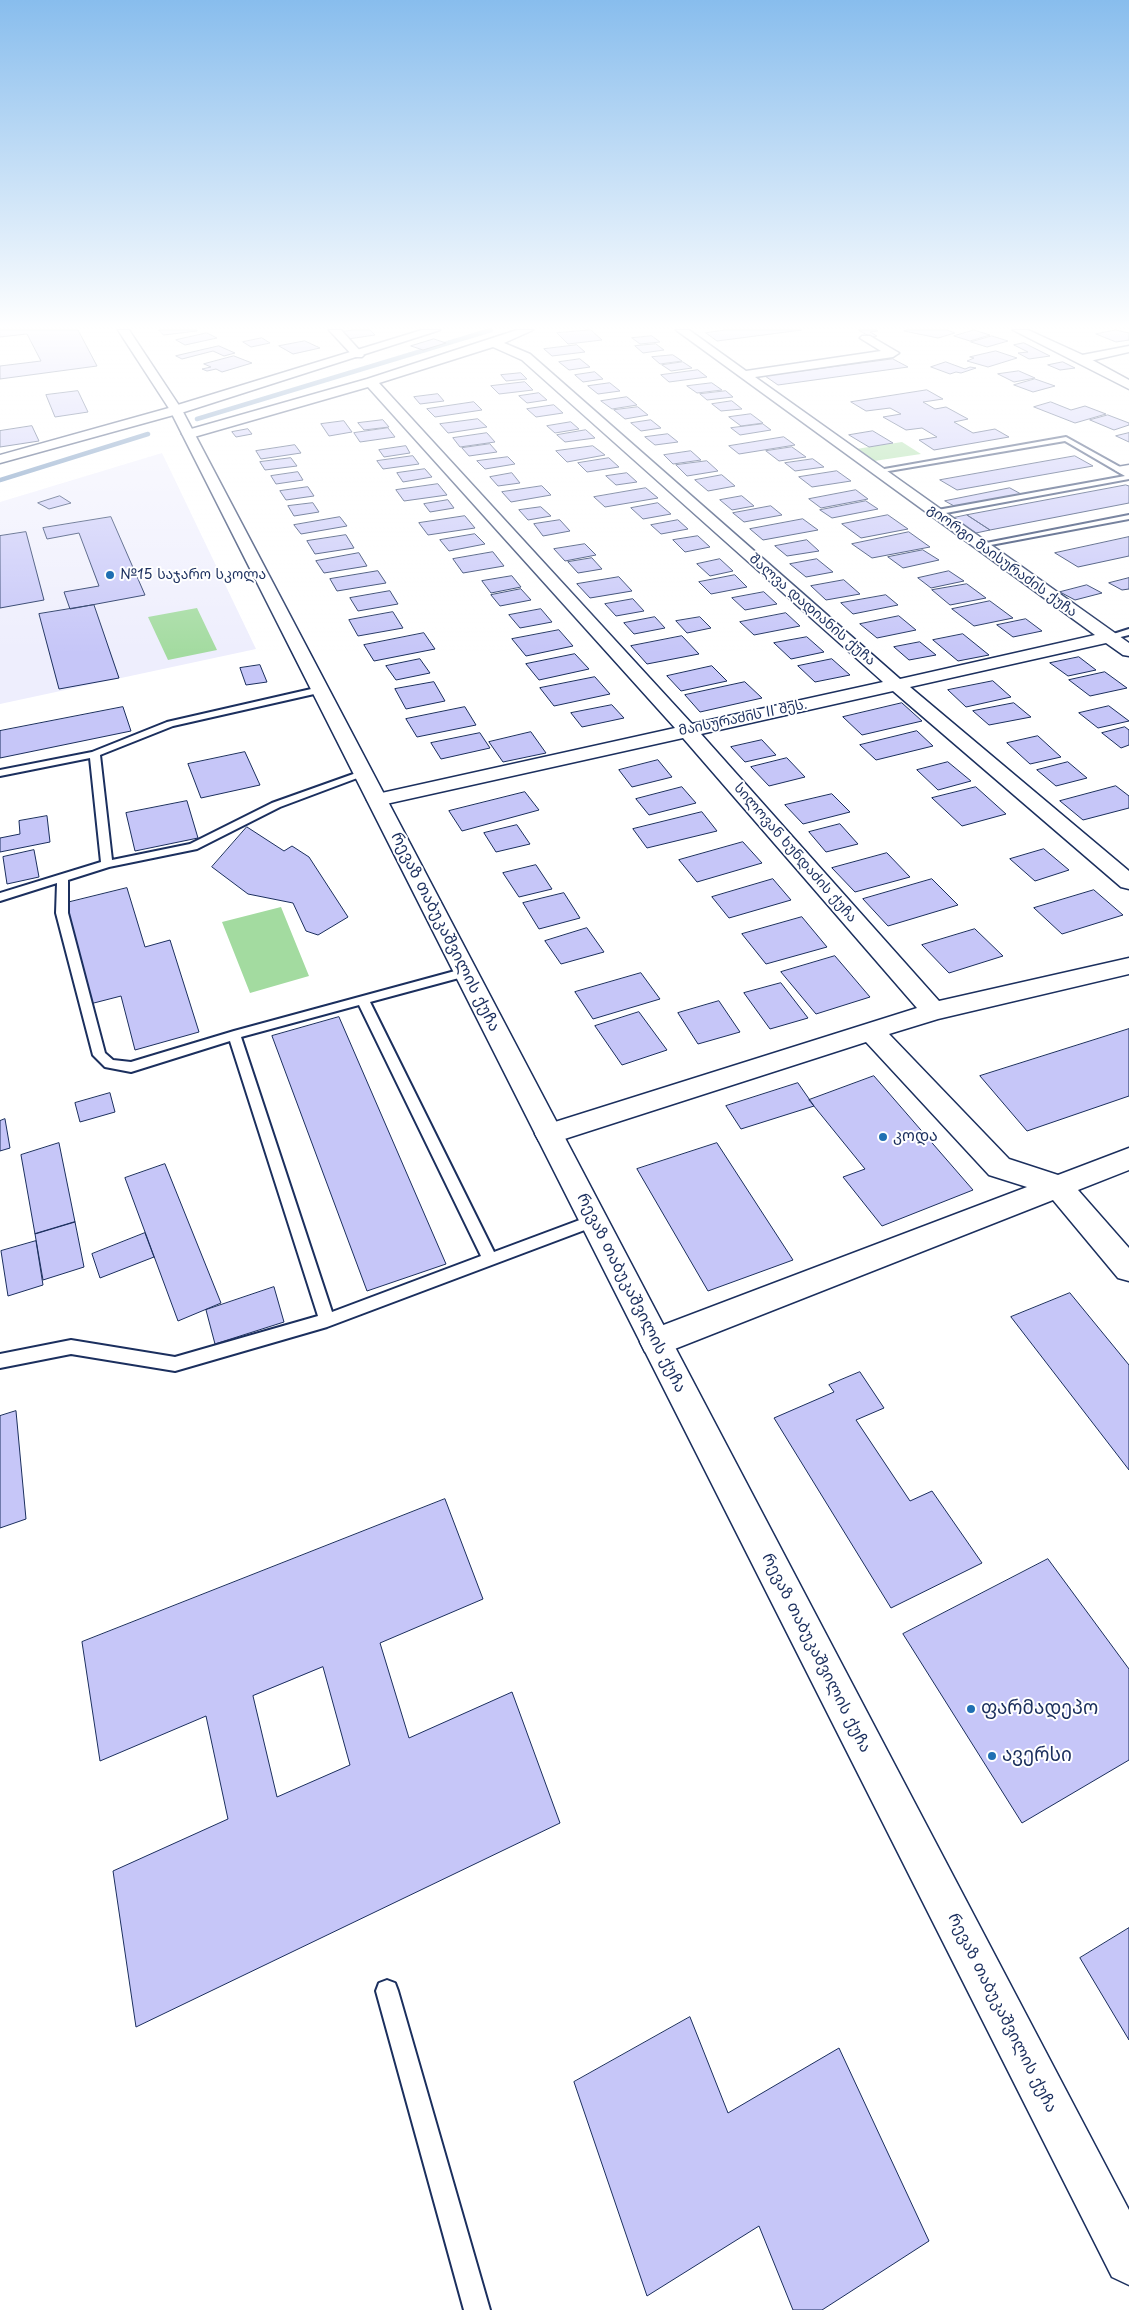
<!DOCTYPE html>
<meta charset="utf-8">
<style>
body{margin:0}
canvas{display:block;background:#fff}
</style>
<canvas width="1129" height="2310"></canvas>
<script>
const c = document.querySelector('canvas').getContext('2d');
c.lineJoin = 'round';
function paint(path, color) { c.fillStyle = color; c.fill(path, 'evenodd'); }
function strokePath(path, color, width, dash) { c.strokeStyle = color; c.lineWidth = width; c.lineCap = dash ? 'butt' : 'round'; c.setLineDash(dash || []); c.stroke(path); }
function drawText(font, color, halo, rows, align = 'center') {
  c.font = font + ' "Playpen Sans","Noto Sans Georgian",sans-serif'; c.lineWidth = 4; c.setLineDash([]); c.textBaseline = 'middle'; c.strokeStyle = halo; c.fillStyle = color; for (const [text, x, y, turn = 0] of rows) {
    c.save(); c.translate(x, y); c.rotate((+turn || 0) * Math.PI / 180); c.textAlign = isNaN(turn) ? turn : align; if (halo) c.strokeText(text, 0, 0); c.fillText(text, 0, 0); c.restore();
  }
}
const built = new Path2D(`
 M162 453 256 649 0 704V502Z`);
const green = new Path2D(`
 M902 442 921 454 874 461 856 449Z
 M197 608 217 650 168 660 148 617Z
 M281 907 309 976 250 993 222 922Z`);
const stream = new Path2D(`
 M197 419 491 330
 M0 480 148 434`);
const building = new Path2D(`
 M0 330H78L97 366 0 379V366L41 361 27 334 0 337Z
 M159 330H197V331L164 335Z
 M353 330H370L375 335 348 339 342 332Z
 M591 330 602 340 568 344 557 333Z
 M725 330H802L717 341 706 333Z
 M859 330H876L878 331 870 332 877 336 871 337Z
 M908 330H947L955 333 938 338 904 331Z
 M974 330 990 335 970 341 954 336Z
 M1116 330 1129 333V340L1116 342 1096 334Z
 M207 333 217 338 185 345 176 340Z
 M652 336 660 342 640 344 632 338Z
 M992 336 1008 341 987 347 971 342Z
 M262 338 270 343 251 347 243 342Z
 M434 339 446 343 423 350 411 346Z
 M305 341 320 348 293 354 279 346Z
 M1024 343 1050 356 1029 359 1018 353 1028 352 1014 345Z
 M656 344 664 350 643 353 635 346Z
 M577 345 585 352 552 356 544 349Z
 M219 346 235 353 224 356 213 351 182 359 176 356Z
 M996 351 1017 358 988 367 967 361 974 358 970 357Z
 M673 355 682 361 660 364 652 357Z
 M234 356 252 363 222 372 216 369 207 371 202 369 211 367 204 364Z
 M580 359 590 367 569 370 559 362Z
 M893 359 908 367 778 385 765 376Z
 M683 362 692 368 671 371 662 365Z
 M946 362 965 369 970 367 976 368 961 373 956 372 950 374 931 367Z
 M1063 362 1075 368 1060 370 1048 365Z
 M698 370 707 377 669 382 661 375Z
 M1019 371 1035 378 1014 382 998 374Z
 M595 372 603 379 583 382 575 375Z
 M521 373 527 379 506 381 501 375Z
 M1035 379 1055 386 1033 392 1014 385Z
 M525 382 533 390 499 394 491 386Z
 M610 383 620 391 598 394 588 386Z
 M712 383 722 390 697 393 687 386Z
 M927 390 943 399 923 402 935 409 946 407 968 419 954 422 973 433 995 429 1009 437 934 450 919 440 937 437 922 428 906 430 883 417 901 414 890 408 866 411 851 402Z
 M78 391 88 412 55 417 46 395Z
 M726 391 733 397 707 400 700 394Z
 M539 393 547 400 527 403 519 396Z
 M438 394 444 401 420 404 414 397Z
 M627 397 637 405 612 409 601 401Z
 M732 401 742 409 721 411 712 404Z
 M474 402 482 410 435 417 427 409Z
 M1051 402 1071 410 1085 406 1106 414 1075 423 1034 407Z
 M554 405 563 413 536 417 527 409Z
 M638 407 648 415 625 419 614 410Z
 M751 414 763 423 741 426 729 417Z
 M1108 415 1129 423V425L1114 430 1090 420Z
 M478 419 487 427 448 433 440 424Z
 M383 420 389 427 364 430 358 423Z
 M651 420 661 428 641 431 631 423Z
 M344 421 352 432 329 436 321 424Z
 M571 422 579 429 555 433 547 426Z
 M763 424 771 430 740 435 731 428Z
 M32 426 39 441 0 447V431Z
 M388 428 395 437 360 442 354 433Z
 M248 429 252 434 236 437 232 432Z
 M586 430 595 438 565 442 557 435Z
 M873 431 893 443 869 447 849 435Z
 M487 433 495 442 460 447 453 438Z
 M1129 433V442L1116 436Z
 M668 434 678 442 655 445 645 437Z
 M784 437 795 445 739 454 729 446Z
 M490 444 497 452 469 456 462 448Z
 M295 445 301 453 261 459 256 451Z
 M406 446 410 453 384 457 379 450Z
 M593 446 605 455 567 462 556 451Z
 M792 447 806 457 779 461 766 451Z
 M691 451 701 460 673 464 664 455Z
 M413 456 419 464 383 469 377 461Z
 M1075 456 1093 466 957 490 940 480Z
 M508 457 515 464 485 469 477 461Z
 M291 458 297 466 265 470 260 462Z
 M609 458 619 467 587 472 578 463Z
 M813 459 824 467 795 471 785 463Z
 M707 461 718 471 687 476 676 465Z
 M425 469 432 477 403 482 397 473Z
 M837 471 851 481 812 487 799 477Z
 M298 472 303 480 276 484 271 476Z
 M512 473 520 483 498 486 490 477Z
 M627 473 637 482 616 485 606 476Z
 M722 475 735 486 708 491 695 480Z
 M438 484 447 495 404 501 396 490Z
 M1126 485 1129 486V503L990 530 967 515Z
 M542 486 551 495 511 502 502 492Z
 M308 487 314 496 286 500 280 491Z
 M646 488 658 498 605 507 594 497Z
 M1010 488 1021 494 956 507 945 501Z
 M856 490 868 499 821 508 809 499Z
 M60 496 71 503 49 509 38 503Z
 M742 496 754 506 732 510 720 500Z
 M448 500 454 508 430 512 424 504Z
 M866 501 878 509 832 518 820 510Z
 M313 503 319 512 294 516 288 506Z
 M658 503 671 514 643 519 631 508Z
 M771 506 782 515 744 522 733 513Z
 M541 507 551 516 528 520 519 510Z
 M888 515 908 529 861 538 842 524Z
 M967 515 990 530 976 533 953 518Z
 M465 516 475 528 428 535 419 523Z
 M111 517 145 595 70 609 64 592 99 586 79 533 47 539 43 528Z
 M340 517 347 526 301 534 294 525Z
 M803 519 818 530 763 540 750 529Z
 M560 520 570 531 543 536 534 524Z
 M678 520 688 529 661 534 651 525Z
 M26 532 44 600 0 608V536Z
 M909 532 930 547 872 558 852 544Z
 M475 534 485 544 449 551 440 540Z
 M346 535 354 548 315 554 307 541Z
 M698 536 710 547 685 552 673 540Z
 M1129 537V556L1078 567 1055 553Z
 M807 540 819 551 787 556 775 546Z
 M585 544 596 555 565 561 554 549Z
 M923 550 939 560 903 568 888 557Z
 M493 552 504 566 463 573 453 559Z
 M359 553 367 566 324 573 316 561Z
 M592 558 602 569 578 573 568 562Z
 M720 559 733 571 710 576 697 564Z
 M817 559 833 572 806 577 790 564Z
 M378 571 386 583 337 591 330 579Z
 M949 571 964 581 931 588 918 578Z
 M735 575 747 587 711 594 699 582Z
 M512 576 521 587 491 593 482 581Z
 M619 577 632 591 590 598 577 584Z
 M1129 578V589L1122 590 1109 583Z
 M844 580 860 594 826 600 811 586Z
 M967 584 986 598 950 605 932 590Z
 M1087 585 1102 593 1075 600 1060 592Z
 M521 589 531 600 500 606 491 595Z
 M390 591 398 604 358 611 350 598Z
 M764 592 777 604 745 610 732 598Z
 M886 595 898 605 853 614 841 603Z
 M633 599 644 611 616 616 605 604Z
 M990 601 1013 618 974 626 952 609Z
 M94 605 119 678 59 689 39 614Z
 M541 609 552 622 520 628 509 615Z
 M393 612 403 628 358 636 349 620Z
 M786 613 800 626 754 635 740 622Z
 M899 616 916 630 877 638 860 624Z
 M655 617 665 628 634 634 624 623Z
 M700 617 711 628 687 633 676 621Z
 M1026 619 1042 631 1013 637 997 625Z
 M559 630 573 646 526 656 512 639Z
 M424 633 435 649 374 661 364 645Z
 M963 634 989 655 958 661 933 640Z
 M682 636 699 654 647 664 631 646Z
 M807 637 824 652 791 659 774 643Z
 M920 642 936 655 909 660 894 647Z
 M575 654 589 669 539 680 526 664Z
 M1079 657 1096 670 1068 676 1050 663Z
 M420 659 430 673 396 680 386 666Z
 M832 659 850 675 815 682 798 666Z
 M260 665 267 682 246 685 240 668Z
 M712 666 727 681 681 691 667 676Z
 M1105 672 1127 688 1090 696 1069 680Z
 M595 677 610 694 554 706 540 688Z
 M993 681 1011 697 966 707 948 690Z
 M434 682 445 701 406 709 395 689Z
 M745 682 762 698 700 712 685 695Z
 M902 703 922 721 862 735 843 717Z
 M1014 703 1031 717 989 725 973 711Z
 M612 705 624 718 582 727 571 713Z
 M1109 706 1129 721 1098 728 1079 713Z
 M123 707 131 731 0 758V731Z
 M465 707 476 725 417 737 406 719Z
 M1125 727 1129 730V745L1121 748 1102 733Z
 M917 731 933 746 876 760 860 745Z
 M531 732 546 753 503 762 489 742Z
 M480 733 490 748 441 759 431 743Z
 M1038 736 1061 757 1030 764 1007 743Z
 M762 740 776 755 745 762 731 747Z
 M245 752 260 785 201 798 188 764Z
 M787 758 805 777 769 786 751 767Z
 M658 760 672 777 632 787 619 770Z
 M948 762 971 781 938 790 917 770Z
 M1068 762 1087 778 1056 786 1037 770Z
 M1116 786 1129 796V808L1083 820 1060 801Z
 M682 787 696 803 649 815 636 799Z
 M976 787 1006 814 962 826 932 798Z
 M525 792 539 810 462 831 449 811Z
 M832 794 850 812 803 824 785 805Z
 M187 801 198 838 135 851 126 813Z
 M702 812 717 831 647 848 633 829Z
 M47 816 50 842 0 852V838L20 834 19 821Z
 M840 824 858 844 826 852 809 832Z
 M517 825 530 844 496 852 484 833Z
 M247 827 284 851 292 846 309 857 348 917 318 935 306 931 293 903 248 894 212 867Z
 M743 842 762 863 697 882 679 860Z
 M1044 849 1069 870 1035 881 1010 859Z
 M34 850 39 877 7 884 3 857Z
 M887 853 910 877 855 892 832 868Z
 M536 865 552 889 519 897 503 873Z
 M773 879 791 900 729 918 712 897Z
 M932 879 958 905 888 926 863 899Z
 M127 888 145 947 170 940 199 1032 135 1050 121 996 90 1004 66 903Z
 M1094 890 1123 915 1062 934 1034 908Z
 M564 893 580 918 539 929 523 903Z
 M802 917 827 947 766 964 742 934Z
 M587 928 604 952 561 964 545 941Z
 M975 929 1003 956 949 973 922 945Z
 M835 956 870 997 816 1014 781 972Z
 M641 973 660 999 593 1019 575 992Z
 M781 983 808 1018 770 1029 744 993Z
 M719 1001 740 1032 698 1044 678 1013Z
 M639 1012 667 1050 622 1065 595 1026Z
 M339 1017 446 1264 367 1291 272 1036Z
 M1129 1029V1096L1027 1131 980 1076Z
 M874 1076 973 1190 882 1226 843 1177 865 1169 809 1100Z
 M798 1083 814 1106 741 1129 726 1106Z
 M110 1093 115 1112 80 1122 75 1103Z
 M5 1119 10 1148 0 1151V1121Z
 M59 1143 75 1222 35 1234 21 1155Z
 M717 1143 793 1260 708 1291 637 1169Z
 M165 1164 221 1303 178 1321 125 1178Z
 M75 1222 84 1267 43 1280 35 1234Z
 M145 1233 154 1257 100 1278 92 1254Z
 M36 1241 43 1285 8 1296 1 1251Z
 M274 1287 284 1322 215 1344 206 1310Z
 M1070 1293 1129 1365V1470L1011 1317Z
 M860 1372 884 1408 856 1420 910 1501 932 1491 982 1563 891 1608 774 1418 834 1392 829 1385Z
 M16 1411 26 1519 0 1528V1416Z
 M445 1499 483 1599 380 1643 409 1738 512 1692 560 1823 136 2027 113 1871 228 1819 206 1716 100 1761 82 1642ZM323 1667 350 1765 277 1797 253 1696Z
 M1048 1559 1129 1669V1760L1022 1823 903 1634Z
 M1129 1928V2040L1080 1958Z
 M690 2017 728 2113 839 2048 929 2241 822 2310H793L759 2226 647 2296 574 2082Z`);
const service = new Path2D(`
 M1066 437 1129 472V479L935 515 931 513 932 511 1125 476 1065 441 877 473 873 471Z
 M1129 515V519L980 547 976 545Z
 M1129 629V635L1108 640 1104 637Z
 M320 687 323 688V692L173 726 100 755 112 860 190 844 272 803 359 772 363 771 368 774 280 807 197 849 109 867 68 880V913L105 1053 113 1060 131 1062 234 1031 466 968 470 969 472 972 470 975 370 1002 494 1252 593 1215 598 1217 600 1221 598 1225 327 1327 175 1371 71 1354 0 1368V1354L71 1340 175 1357 318 1316 230 1041 131 1072 105 1067 93 1055 56 913 57 883 0 901V893L101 862 90 758 0 776V770L92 752 167 722ZM359 1005 481 1256 332 1312 241 1037Z
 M387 1980 395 1983 398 1991 490 2310H464L376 1991 379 1983Z`);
const minor = new Path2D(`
 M329 330H341L362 353 364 355 362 357H354Z
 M517 330H533L504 343 530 354 900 679 1095 635 676 330H689L746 371 881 351 860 338 862 336H870L899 353 893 357 755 377 1129 643V656L1123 655 1106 643 910 687 1129 871V889L1121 887 893 691 701 734 939 1001 1129 958V974L938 1019 889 1034 1009 1159 1058 1175 1129 1148V1170L1078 1190 1129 1248V1281L1118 1278 1053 1200 667 1352 656 1356 645 1352 640 1342 645 1332 1027 1187 989 1175 866 1042 549 1144 539 1141 535 1134 539 1127 917 1008 683 738 377 806 370 804 367 800 370 796 377 794 675 728 368 387 194 437 189 438 182 434 184 431 367 379ZM493 347 522 360 883 682 692 724 379 383Z
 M1129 346V352L1081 363 1075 359 1077 356Z
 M176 406 181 407 182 410 181 413 0 463V455Z
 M1129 465V473L1122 474 1115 470 1117 467Z`);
const tertiary = new Path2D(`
 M422 330H440L181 413H171L170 410 171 407Z
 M1013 330H1028L1085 356 1129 380V389Z`);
const secondary = new Path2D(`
 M118 330H129L182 410 1129 2210V2285L1112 2277 170 410Z`);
const markers = [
 [110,575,5,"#1f6fb2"],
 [883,1137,5,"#1f6fb2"],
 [971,1709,5,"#1f6fb2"],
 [992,1756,5,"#1f6fb2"]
];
const farStreetnames = [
 ["გიორგი მაისურაძის ქუჩა",1002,561,36],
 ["შალვა დადიანის ქუჩა",812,610,41],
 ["მაისურაძის II შეს.",743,718,-12],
 ["სილოვან ხუნდაძის ქუჩა",795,853,49]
];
const farPoinames = [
 ["№15 საჯარო სკოლა",120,575]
];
const streetNames = [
 ["რევაზ თაბუკაშვილის ქუჩა",445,932,63],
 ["რევაზ თაბუკაშვილის ქუჩა",631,1293,63],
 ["რევაზ თაბუკაშვილის ქუჩა",816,1653,63],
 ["რევაზ თაბუკაშვილის ქუჩა",1002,2013,63]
];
const poiNames = [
 ["კოდა",893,1137]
];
const nearPoinames = [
 ["ფარმადეპო",981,1709],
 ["ავერსი",1002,1756]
];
paint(built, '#eeeefd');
paint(green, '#a3dba0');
strokePath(stream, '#678cb9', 4.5);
paint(building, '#c6c6f8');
strokePath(building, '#1b2f5e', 1);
strokePath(service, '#1b2f5e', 4);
strokePath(minor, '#1b2f5e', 3);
strokePath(tertiary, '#1b2f5e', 3);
strokePath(secondary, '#1b2f5e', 3);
paint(service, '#fff');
paint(minor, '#fff');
paint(tertiary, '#fff');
paint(secondary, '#fff');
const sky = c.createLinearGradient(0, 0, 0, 654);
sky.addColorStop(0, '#88bded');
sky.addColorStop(0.5, '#fff');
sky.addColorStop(1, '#ffffff00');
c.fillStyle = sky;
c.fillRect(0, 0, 1129, 654);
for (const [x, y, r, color] of markers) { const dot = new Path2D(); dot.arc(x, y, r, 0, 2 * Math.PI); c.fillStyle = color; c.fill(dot); strokePath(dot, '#fff', 2); }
drawText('14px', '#1b2f5e', '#fff', farStreetnames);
drawText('14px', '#1b2f5e', '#fff', farPoinames, 'left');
drawText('16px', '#1b2f5e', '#fff', streetNames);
drawText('16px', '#1b2f5e', '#fff', poiNames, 'left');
drawText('19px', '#1b2f5e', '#fff', nearPoinames, 'left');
</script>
